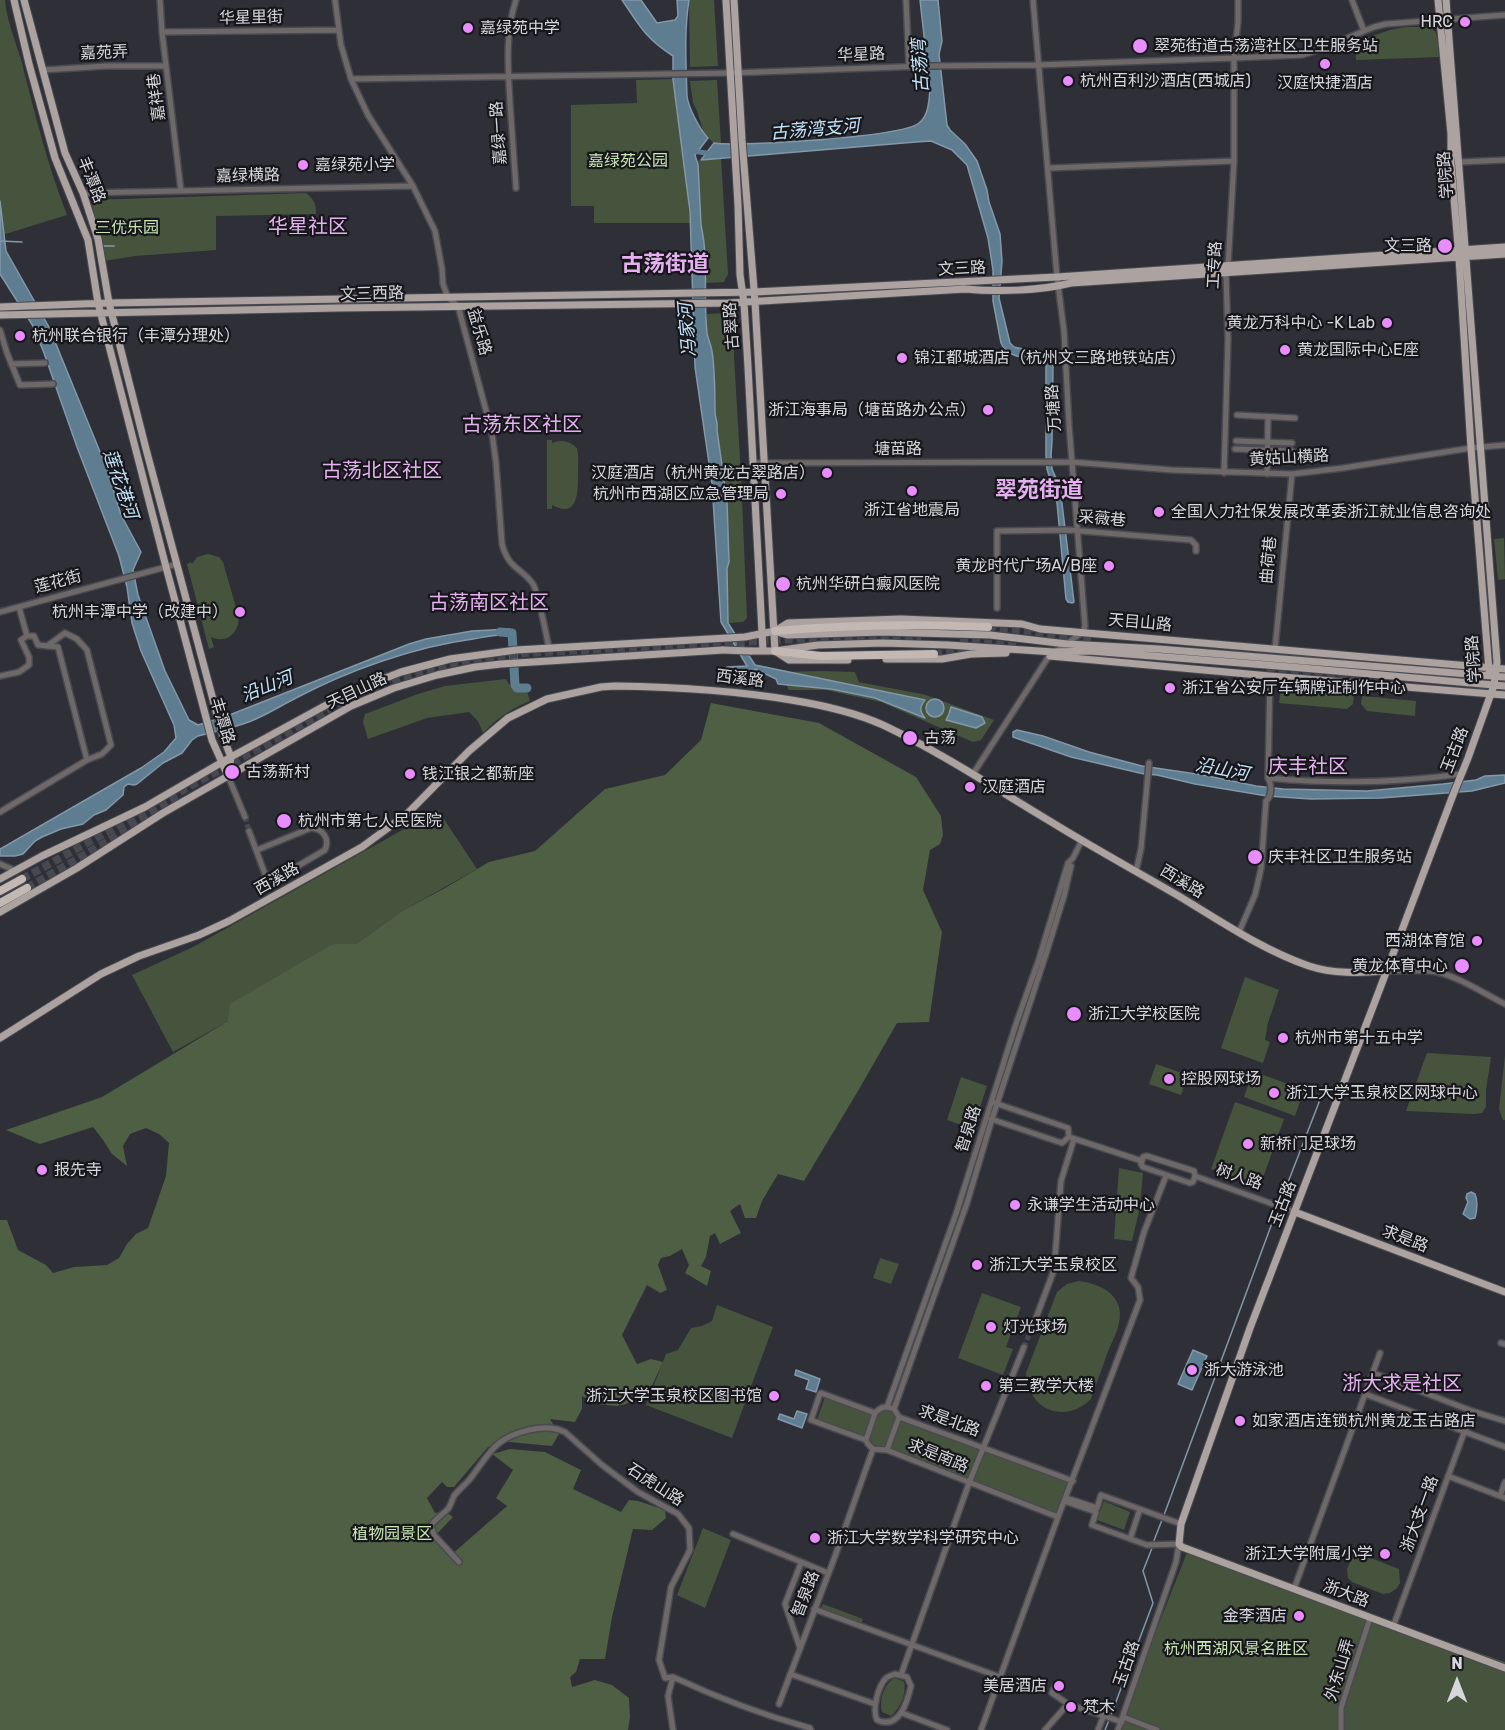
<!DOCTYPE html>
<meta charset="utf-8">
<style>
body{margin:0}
#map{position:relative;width:1505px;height:1730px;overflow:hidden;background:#2e2f37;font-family:Rubik,sans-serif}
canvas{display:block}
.north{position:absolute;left:1427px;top:1652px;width:60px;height:60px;-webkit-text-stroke:4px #17171b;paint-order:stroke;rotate:0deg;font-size:16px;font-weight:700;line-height:24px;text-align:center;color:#d6d7dc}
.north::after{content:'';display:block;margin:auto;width:21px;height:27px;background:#d6d7dc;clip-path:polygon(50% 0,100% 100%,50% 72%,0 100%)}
</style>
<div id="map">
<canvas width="1505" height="1730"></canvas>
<div class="north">N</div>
</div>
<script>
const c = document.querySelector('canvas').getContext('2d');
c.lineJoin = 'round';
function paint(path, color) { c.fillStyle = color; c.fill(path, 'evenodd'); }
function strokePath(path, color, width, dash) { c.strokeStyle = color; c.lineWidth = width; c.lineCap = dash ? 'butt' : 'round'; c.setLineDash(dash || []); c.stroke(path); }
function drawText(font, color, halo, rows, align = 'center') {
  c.font = font + ' Rubik,"Noto Sans SC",sans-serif'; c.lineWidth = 4.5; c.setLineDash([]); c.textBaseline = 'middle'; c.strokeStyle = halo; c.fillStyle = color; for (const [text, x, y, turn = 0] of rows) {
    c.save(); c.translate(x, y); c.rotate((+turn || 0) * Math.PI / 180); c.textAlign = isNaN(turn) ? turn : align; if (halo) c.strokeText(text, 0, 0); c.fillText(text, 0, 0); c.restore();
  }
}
const green = new Path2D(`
 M0 0H5C7 22 16 42 22 63 35 115 48 166 67 215L2 235 0 227Z
 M689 0H714L718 66 690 67Z
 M1406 27C1437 27 1437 24 1439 57L1356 60 1355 42 1390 30Z
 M673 79 683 150 690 223H594V206H571V105L637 103 636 80Z
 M717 80 721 144 714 143 704 134 697 111 693 103 690 81Z
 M721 158 728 274 724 282 706 283 696 161Z
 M306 193C314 199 316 204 316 214L216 216V250L135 256 104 261 91 200Z
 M726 313 731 315 734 319V356L741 475 747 618 743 622 728 623 727 567 729 562 727 501 717 430C718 421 715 418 715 411 716 389 713 369 711 348 706 337 706 325 707 314Z
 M547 440H552V443C562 439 570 441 577 448 579 457 578 467 578 477 578 494 577 519 552 505V509H547Z
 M1504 538 1505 579 1498 580 1494 539Z
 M208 554 219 557 223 562 239 618C238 634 226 644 211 637L214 647 209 649 187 564 191 562 192 564 197 557Z
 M822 671 855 672 859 682 926 695 994 720 981 740 973 742 881 702 826 690H789L779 672Z
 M506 679C511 689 516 690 527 691L530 701C511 709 497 718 483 733L478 721 469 712 427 718 368 739 363 722 365 714 418 694 445 686Z
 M1281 687 1354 695 1353 704 1347 709 1279 703Z
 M1362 696 1416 701 1415 716 1367 711 1361 704Z
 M438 810 477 869 402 911 356 944H333L228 1021 173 1052 132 975 193 947Z
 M1245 977 1279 990 1268 1023 1265 1040 1270 1042 1263 1063 1221 1048Z
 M1427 1053 1491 1057 1486 1090V1107L1482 1113 1474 1114 1406 1111Z
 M1505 1055V1120H1503L1499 1109Z
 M1156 1064 1188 1075 1181 1095 1149 1084Z
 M1253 1071 1304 1090 1295 1116 1244 1097Z
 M961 1077 987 1086 973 1129 947 1120Z
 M1235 1102 1284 1119 1260 1186 1211 1169Z
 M1119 1168 1143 1173 1140 1207 1132 1241 1114 1239Z
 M880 1258 899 1264 891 1284 873 1278Z
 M1079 1281C1102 1284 1125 1296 1119 1323 1117 1333 1111 1344 1107 1354 1102 1369 1096 1384 1091 1399 1064 1425 1028 1410 1026 1373L1057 1292 1067 1284Z
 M982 1293 1021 1307 1006 1347 1013 1349 1003 1375 958 1358Z
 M717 1305 773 1327 732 1438 646 1405 666 1354 678 1350 691 1328 702 1326 712 1321Z
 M825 1397 872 1414 864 1437 817 1420Z
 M886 1409 893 1411 898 1417 887 1448 872 1447 869 1440 878 1413 881 1410Z
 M901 1421 980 1449 968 1480 891 1449Z
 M985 1452 1068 1482 1056 1513 973 1481Z
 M1104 1501 1130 1512 1124 1530 1097 1520Z
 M703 1528 731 1540 705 1608 677 1595Z
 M1190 1545 1408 1628 1505 1662V1730H1117Z
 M1358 1553 1399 1569 1400 1583 1397 1588 1390 1593 1383 1594 1352 1582 1348 1578 1347 1569 1351 1560Z
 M823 1604 863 1619 861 1624 821 1609Z
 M895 1678 904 1682C907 1693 900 1709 891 1716L882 1712C879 1701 884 1683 895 1678Z`);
const forest = new Path2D(`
 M711 703 819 723 916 777 941 816 943 835 940 844 930 850 923 890 942 932 929 1022 897 1023 858 1091 804 1181 778 1174 762 1201 756 1218H745L740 1204 730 1211 741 1233 720 1244 715 1233 710 1236 706 1257 701 1266 711 1271 707 1286 685 1273 689 1265 682 1249 670 1256 661 1258 658 1265 667 1290 660 1293 647 1285 622 1335 637 1364 651 1359 663 1362 649 1392 626 1404 617 1406 597 1404 582 1396V1409L575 1422 550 1419 559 1434 552 1446 509 1442 488 1447 454 1487H447L442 1482 427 1498 435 1513 445 1511 453 1517 434 1537 450 1556 507 1506 496 1498 513 1470 492 1454 510 1449 545 1452 581 1470 573 1489 621 1512 629 1500 638 1501 665 1510 666 1518 652 1530 633 1529 612 1617 605 1659H580L576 1672 570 1677 572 1687 595 1680 612 1685 629 1698 630 1717 628 1730H0V1220H7L18 1250 46 1265 53 1273 74 1267 107 1265 119 1258 127 1244 136 1234 148 1228 166 1176 169 1143 159 1134 146 1128 130 1134 123 1146 127 1166 112 1154 103 1140 93 1127 40 1144 6 1130 102 1097 228 1021 230 1004 333 944H356L402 911 445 888 489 862 535 851 605 789 665 775 701 740Z`);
const water = new Path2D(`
 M622 0H641L657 23 675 20 678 16 677 0H689C684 31 686 64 687 96 688 107 700 130 708 138L695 155 698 165 701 225C709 261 703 297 707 333 708 339 711 345 712 351 715 371 715 391 715 412 715 419 718 420 717 430L727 501 729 562 727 568 728 623 755 665 925 700C920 706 919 711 925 718L875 698 831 689 778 684 776 679 755 669 754 673H725L724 669 727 667 747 666 721 622 712 484 695 367 690 212 673 79V56C645 38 640 26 622 0Z
 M920 0H938L942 41 939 54 947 125 950 130 965 144 977 161 987 190 989 202 1000 234 1002 261 999 298 1010 343 1014 347 1046 354 1050 356 1053 362 1052 441 1051 455 1052 469 1060 487 1074 602 1072 603 1068 602 1066 599 1057 503 1047 469 1046 456V364C1032 356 1009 361 1001 343L993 301V270L988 238 967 165 952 150 931 141 916 142 701 160 714 143C739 147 903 137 919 123 929 115 929 100 930 89Z
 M0 201 6 251 49 327 107 469 121 515 141 552 133 570 138 595 165 671 189 720 198 725 227 716 409 644 426 639 472 631 510 629V635C498 634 485 637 473 639 414 647 349 670 296 698 278 707 262 718 243 724 228 729 213 732 198 736L192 740 182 753 163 763 137 784 134 785 128 784 124 787 123 795 106 810 94 815 83 824 61 829 42 837 35 841 23 854 15 856H0V849L141 768 164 752 176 738 174 725 141 651 132 623 127 587 119 556 77 447 44 353 33 326 0 274Z
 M926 708a9 9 0 1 1 18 0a9 9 0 1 1-18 0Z
 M951 707 982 717 985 723 976 728 946 720 949 714Z
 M1017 730 1043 736 1089 752 1142 766 1203 775 1256 786 1283 789 1367 791 1443 784 1476 780 1485 776 1505 775V783L1472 791 1381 798 1311 799 1267 796 1195 784 1157 775 1144 774 1071 757 1013 737V732Z
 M1471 1192 1475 1194C1478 1200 1477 1211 1475 1218L1470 1219 1463 1214 1468 1202 1466 1198 1467 1194Z
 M1193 1350 1207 1356 1192 1390 1178 1384Z
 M796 1370 820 1379 816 1392 806 1389 809 1380 795 1375Z
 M797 1411 807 1414 802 1428 778 1419 780 1414 794 1419Z`);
const stream = new Path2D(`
 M0 241 22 242
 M103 246H114
 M1280 1203 1323 1092
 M1164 1515 1278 1207
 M1153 1543 1162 1520
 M1111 1715 1153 1603 1143 1571 1152 1548
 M1105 1730 1109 1720`);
const canal = new Path2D(`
 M693 151 712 154`);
const river = new Path2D(`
 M500 632 512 633 515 685 517 688H527`);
const minorTunnel = new Path2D(`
 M245 817 249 831
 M1024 1347 1036 1318`);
const highwayTunnel = new Path2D(`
 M988 627 1031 631 1095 642
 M960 643H982L1019 647
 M934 654 970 652
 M1267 668 1377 678
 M22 879 339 704C398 675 460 660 526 653L834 637 921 636
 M27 888 179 800`);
const minor = new Path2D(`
 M160 0 162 32 181 191
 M335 0 341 45 351 79 368 115 413 186 435 231 442 269 443 284 448 298 458 306 492 433 496 463 502 544C509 570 521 567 533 584 539 594 546 635 549 648
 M516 0C505 33 508 68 510 103 512 131 514 159 516 188
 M906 0 909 67
 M1352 0 1364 31
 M162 32 339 30
 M43 70 107 66H166
 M351 79 731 73 926 66 1038 65 1234 58 1302 55 1318 50 1374 27 1386 24 1505 15
 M1460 162 1505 160
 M1049 168 1234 161
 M83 193 413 186
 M0 330 7 353 20 385 53 384
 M11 364 45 363
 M1237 415 1295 418
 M1236 441 1292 443
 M1235 449 1292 451
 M753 463 1072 462 1172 470 1292 474 1343 468 1471 448 1505 445
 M1224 473 1228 339 1226 274 1228 266 1234 161V58L1238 22V0
 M1267 474 1268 417
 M19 607 27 636
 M997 608V531L1069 530 1191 540 1196 545V551
 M0 612 177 564
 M47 646 65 633 77 639 87 650 111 745 102 754 87 760
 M1275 649 1292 474
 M0 676 19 672 29 665V657L21 640 27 636
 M973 774 1049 656 1083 632 1085 626 1069 425 1064 331 1057 277 1033 0
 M228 776 245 817
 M1268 778C1332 784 1398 783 1461 774
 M0 812 87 760 58 647 38 645 34 636H27
 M249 831 265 874 274 880 325 850C330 838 323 829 311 828L257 850
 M0 864 16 871
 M1136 871 1141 849 1149 763
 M1239 932 1255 895 1261 869 1266 801C1272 796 1272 785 1268 778L1270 676
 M1386 971C1403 971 1420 969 1437 972 1461 978 1483 993 1505 1004
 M991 1119 1062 1143 1069 1137 1068 1128 995 1103
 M1072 1138 1142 1161
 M1147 1156 1194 1171 1195 1176 1193 1182 1190 1183 1143 1167 1141 1164 1143 1157Z
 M1195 1176 1295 1212
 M1036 1318 1054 1270 1061 1181 1074 1139
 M1501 1343 1505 1344
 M1373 1373 1472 1411 1505 1421
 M1365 1394 1505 1447
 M887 1407 956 1214 1016 1024 1039 959 1068 863 1073 858 1082 840
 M894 1409 967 1203 992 1119 1047 951 1064 896 1071 866
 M866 1440 875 1413
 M887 1450 899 1417
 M1448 1476 1505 1498
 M1500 1496 1505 1482
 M1066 1498 1097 1508 1101 1495 1181 1524
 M1064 1501 1096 1512 1092 1525 1147 1545 1179 1544 1176 1562 1118 1730
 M1058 1517 887 1450 873 1449 868 1444 866 1440 811 1420 820 1394 821 1393 875 1413C882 1406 886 1406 894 1409L899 1417 1073 1481
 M733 1534 828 1573
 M1130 1539 1140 1509
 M459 1562 434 1535 431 1525C436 1519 443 1514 448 1509 451 1505 452 1500 454 1496 458 1490 465 1485 470 1479 490 1453 494 1438 529 1430 541 1427 554 1427 565 1432L602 1465 638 1492 678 1514 689 1528 690 1550 671 1587 659 1660 665 1678 673 1677C718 1698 763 1715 810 1728L811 1730
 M1294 1589 1380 1353
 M814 1609 1000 1677
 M1393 1627 1472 1411
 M800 1648 785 1604 801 1563
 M790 1674 875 1704
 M895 1674 907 1677 911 1686C907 1703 899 1730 877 1720 872 1710 878 1686 886 1678 889 1676 892 1675 895 1674Z
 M901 1675 969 1483 1024 1347
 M1055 1686 1052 1693 1068 1704
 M779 1704 834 1559 873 1449
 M902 1713 947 1730
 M1123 1717 1157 1730
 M673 1730 668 1696 673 1677
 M981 1730 1058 1517 1140 1300 1138 1287 1131 1278 1144 1232 1166 1176
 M1045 1730 1068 1704 1122 1722
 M1098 1730 1104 1715
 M1341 1730V1708L1370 1618`);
const major = new Path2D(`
 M14 0 29 64 55 158 88 240 98 303 166 567 212 740 228 776
 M24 0 65 153 83 193 98 239 109 303 146 449 223 737 231 757 228 776
 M726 0 738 205 740 275 744 303 748 367 763 651
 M734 0 742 140 755 302 775 651
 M1438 0 1451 134V163L1459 258 1471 448 1489 670
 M1446 0 1497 662 1494 685 1468 758 1453 795 1379 991 1250 1328 1181 1524 1179 1544 1182 1547 1505 1668
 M0 307 109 303 754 292 1057 277 1505 247
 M0 315 337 308 728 303 965 289C997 292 1039 291 1071 283L1505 254
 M777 632 788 635 882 632 990 635 1067 644 1159 649 1505 677
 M750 651H775L818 645 883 643 948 645 1054 652 1090 651 1291 667 1505 686
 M775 651 789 660H848
 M1050 656 1270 676 1505 695
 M886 659H942L971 654 1006 653
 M0 879 42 856 145 807 231 757 350 692 401 672 450 659 516 650 745 637 775 631 788 623 901 619 1022 624 1040 629 1505 669
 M0 912 77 868 163 813 351 706 394 688 437 675 475 667 501 664 723 650
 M0 1038 101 974 139 956 199 935 229 921 362 847 407 814 469 751 508 718 547 699 601 687 615 686C674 687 732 690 791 700 822 705 854 712 883 725 940 752 993 787 1048 820 1090 846 1134 870 1177 895 1219 920 1262 950 1309 966 1333 974 1360 973 1386 971
 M1295 1212 1505 1292`);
const highway = new Path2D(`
 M775 631C846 625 917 624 988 627
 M775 651 821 656 934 654
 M0 891 22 879
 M0 903 27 888`);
const majorBridge = new Path2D(`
 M723 650 750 651`);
const markers = [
 [1465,22,6,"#e98dfe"],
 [468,28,6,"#e98dfe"],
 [1140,46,8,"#e98dfe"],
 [1325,64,6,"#e98dfe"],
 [1068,81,6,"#e98dfe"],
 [303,165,6,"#e98dfe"],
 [1445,246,8,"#e98dfe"],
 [1387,323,6,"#e98dfe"],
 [20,336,6,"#e98dfe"],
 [1285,350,6,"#e98dfe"],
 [902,358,6,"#e98dfe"],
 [988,410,6,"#e98dfe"],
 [827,473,6,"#e98dfe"],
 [912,491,6,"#e98dfe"],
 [781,494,6,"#e98dfe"],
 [1159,512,6,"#e98dfe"],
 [1109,566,6,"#e98dfe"],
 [783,584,8,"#e98dfe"],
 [240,612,6,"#e98dfe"],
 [1170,688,6,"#e98dfe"],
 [910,738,8,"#e98dfe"],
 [232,772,8,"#e98dfe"],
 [410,774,6,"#e98dfe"],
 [970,787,6,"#e98dfe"],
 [284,821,8,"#e98dfe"],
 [1255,857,8,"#e98dfe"],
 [1477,941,6,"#e98dfe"],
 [1462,966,8,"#e98dfe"],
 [1074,1014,8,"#e98dfe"],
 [1283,1038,6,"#e98dfe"],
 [1169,1079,6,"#e98dfe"],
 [1274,1093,6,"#e98dfe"],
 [1248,1144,6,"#e98dfe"],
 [42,1170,6,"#e98dfe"],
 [1015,1205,6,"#e98dfe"],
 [977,1265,6,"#e98dfe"],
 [991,1327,6,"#e98dfe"],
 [1192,1370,6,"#e98dfe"],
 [986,1386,6,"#e98dfe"],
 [774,1396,6,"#e98dfe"],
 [1240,1421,6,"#e98dfe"],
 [815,1538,6,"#e98dfe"],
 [1385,1554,6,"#e98dfe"],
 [1299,1616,6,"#e98dfe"],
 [1059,1686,6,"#e98dfe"],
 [1071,1707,6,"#e98dfe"]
];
const streetNames = [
 ["华星里街",251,18,-1],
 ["嘉苑弄",104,53,-2],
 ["华星路",861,55,-2],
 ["嘉祥巷",157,97,-97],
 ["嘉绿一路",499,133,-94],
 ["学院路",1446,175,-94],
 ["嘉绿横路",248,176,-1],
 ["丰潭路",91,180,68],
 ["工专路",1215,265,-87],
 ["文三路",962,269,-3],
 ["文三西路",372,294,-1],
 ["古翠路",732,326,-94],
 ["益乐路",479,332,74],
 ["万塘路",1054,408,-94],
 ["塘苗路",898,449],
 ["黄姑山横路",1289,458,-3],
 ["采薇巷",1102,519,5],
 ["曲荷巷",1269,560,-85],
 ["莲花街",58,582,-15],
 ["天目山路",1140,623,5],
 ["学院路",1474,659,-94],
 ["西溪路",740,679,7],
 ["天目山路",357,691,-25],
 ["丰潭路",222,721,73],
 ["玉古路",1455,750,-69],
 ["西溪路",277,879,-30],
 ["西溪路",1182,882,31],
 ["智泉路",969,1129,-72],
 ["树人路",1239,1177,19],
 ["玉古路",1283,1204,-69],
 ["求是路",1405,1239,21],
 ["求是北路",949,1421,20],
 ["求是南路",938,1456,22],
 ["石虎山路",655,1485,33],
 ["浙大支一路",1420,1514,-70],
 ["智泉路",806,1594,-69],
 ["浙大路",1346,1594,21],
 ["玉古路",1127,1664,-71],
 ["外东山弄",1340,1670,-73]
];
const poiNames = [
 ["HRC",1453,22,"right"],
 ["嘉绿苑中学",480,28],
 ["翠苑街道古荡湾社区卫生服务站",1154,46],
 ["杭州百利沙酒店(西城店)",1080,81],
 ["汉庭快捷酒店",1325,83,"center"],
 ["嘉绿苑小学",315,165],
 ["文三路",1432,246,"right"],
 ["黄龙万科中心 -K Lab",1375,323,"right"],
 ["杭州联合银行（丰潭分理处）",32,336],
 ["黄龙国际中心E座",1297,350],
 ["锦江都城酒店（杭州文三路地铁站店）",914,358],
 ["浙江海事局（塘苗路办公点）",976,410,"right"],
 ["汉庭酒店（杭州黄龙古翠路店）",815,473,"right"],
 ["杭州市西湖区应急管理局",769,494,"right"],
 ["浙江省地震局",912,510,"center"],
 ["全国人力社保发展改革委浙江就业信息咨询处",1171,512],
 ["黄龙时代广场A/B座",1097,566,"right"],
 ["杭州华研白癜风医院",796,584],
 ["杭州丰潭中学（改建中）",228,612,"right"],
 ["浙江省公安厅车辆牌证制作中心",1182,688],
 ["古荡",924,738],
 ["古荡新村",246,772],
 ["钱江银之都新座",422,774],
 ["汉庭酒店",982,787],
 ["杭州市第七人民医院",298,821],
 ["庆丰社区卫生服务站",1268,857],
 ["西湖体育馆",1465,941,"right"],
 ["黄龙体育中心",1448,966,"right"],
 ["浙江大学校医院",1088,1014],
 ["杭州市第十五中学",1295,1038],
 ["控股网球场",1181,1079],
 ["浙江大学玉泉校区网球中心",1286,1093],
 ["新桥门足球场",1260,1144],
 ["报先寺",54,1170],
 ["永谦学生活动中心",1027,1205],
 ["浙江大学玉泉校区",989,1265],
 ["灯光球场",1003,1327],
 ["浙大游泳池",1204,1370],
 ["第三教学大楼",998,1386],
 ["浙江大学玉泉校区图书馆",762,1396,"right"],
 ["如家酒店连锁杭州黄龙玉古路店",1252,1421],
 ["浙江大学数学科学研究中心",827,1538],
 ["浙江大学附属小学",1373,1554,"right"],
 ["金李酒店",1287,1616,"right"],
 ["美居酒店",1047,1686,"right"],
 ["梵木",1083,1707]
];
const parkNames = [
 ["嘉绿苑公园",628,161],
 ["三优乐园",127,228],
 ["植物园景区",392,1534],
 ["杭州西湖风景名胜区",1236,1649]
];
const waterNames = [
 ["古荡湾",921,66,-94],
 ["古荡湾支河",815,130,-5],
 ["冯家河",688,330,-95],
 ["莲花港河",120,484,71],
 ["沿山河",267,687,-22],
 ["沿山河",1222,770,11]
];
const quarterNames = [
 ["华星社区",308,227],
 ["古荡东区社区",522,425],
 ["古荡北区社区",382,471],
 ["古荡南区社区",489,603],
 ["庆丰社区",1308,767],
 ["浙大求是社区",1402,1384]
];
const districtNames = [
 ["古荡街道",665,265],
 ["翠苑街道",1039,491]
];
paint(green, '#46543e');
paint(forest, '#4e5f44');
paint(water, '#5f7d91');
strokePath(water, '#8398a8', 1.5);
strokePath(stream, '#8398a8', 1.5);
strokePath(canal, '#5f7d91', 5);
strokePath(river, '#5f7d91', 9);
strokePath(minorTunnel, '#474850', 5, [5, 2.5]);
strokePath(highwayTunnel, '#474850', 8, [8, 4]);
strokePath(minor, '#494a51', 8);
strokePath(major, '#494a51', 9);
strokePath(highway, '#494a51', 10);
strokePath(minor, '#6e6968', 5);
strokePath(major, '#aca29f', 7);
strokePath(highway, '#c4b8b4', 8);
strokePath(majorBridge, '#494a51', 9, []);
strokePath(majorBridge, '#aca29f', 7);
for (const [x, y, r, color] of markers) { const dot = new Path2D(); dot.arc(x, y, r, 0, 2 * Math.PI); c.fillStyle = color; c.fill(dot); strokePath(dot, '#17171b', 2); }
drawText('16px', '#d6d7dc', '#17171b', streetNames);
drawText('16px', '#d6d7dc', '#17171b', poiNames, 'left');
drawText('16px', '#c7e7b4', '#17171b', parkNames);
drawText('italic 18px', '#c3e3fa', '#17171b', waterNames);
drawText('20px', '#e4b1ef', '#17171b', quarterNames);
drawText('bold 22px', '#e4b1ef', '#17171b', districtNames);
</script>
